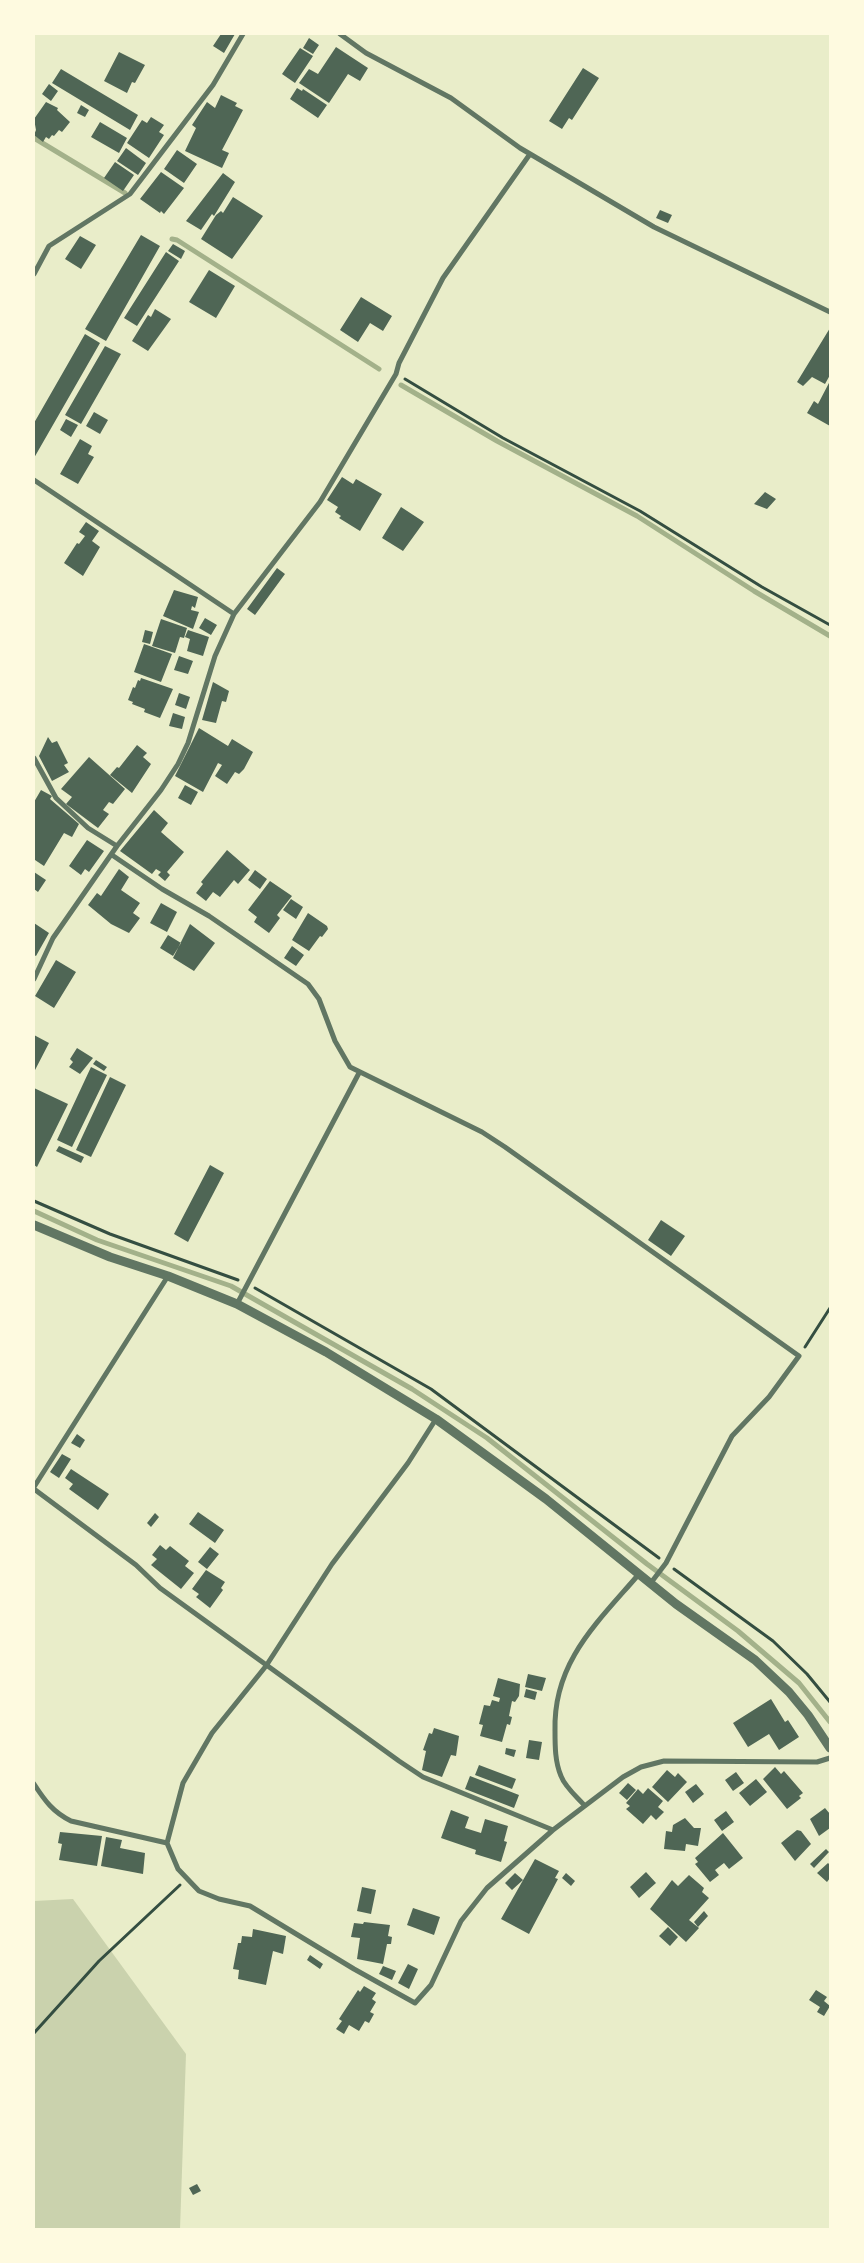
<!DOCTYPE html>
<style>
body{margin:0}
#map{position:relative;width:864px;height:2263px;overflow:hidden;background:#e9edc9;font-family:"DM Sans",sans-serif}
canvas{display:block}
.frame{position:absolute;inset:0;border:35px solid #fefae0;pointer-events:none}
</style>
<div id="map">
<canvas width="864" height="2263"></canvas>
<div class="frame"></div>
</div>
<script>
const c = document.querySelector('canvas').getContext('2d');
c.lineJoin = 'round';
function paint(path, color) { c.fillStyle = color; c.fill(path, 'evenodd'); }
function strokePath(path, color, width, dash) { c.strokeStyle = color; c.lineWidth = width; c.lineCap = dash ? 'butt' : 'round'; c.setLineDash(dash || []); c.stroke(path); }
const green = new Path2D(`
 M73 1899 186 2054 180 2229H34V1901Z`);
const stream = new Path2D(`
 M34 138 125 193
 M172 239 177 240 379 369
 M401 385 497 441 637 516 754 591 830 636
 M34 1211 97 1240 231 1286 412 1389 487 1438 647 1564 738 1631 799 1683 830 1722`);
const building = new Path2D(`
 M221 34H235L224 53 213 46Z
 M309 38 319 45 313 54 303 48Z
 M336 47 368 68 360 81 348 74 329 103 299 83 309 69 318 74Z
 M300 48 313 56 295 83 282 74Z
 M119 52 145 65 135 83 132 82 127 93 104 81Z
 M583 68 599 78 572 120 569 118 562 129 549 121Z
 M61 69 138 115 130 130 52 83Z
 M49 84 58 91 51 101 42 94Z
 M297 88 302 91 303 89 327 105 318 118 290 99Z
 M221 95 237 103 235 106 243 110 222 150 229 153 222 168 185 151 196 128 192 125 207 102 215 108Z
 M46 102 58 108 57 110 70 122 62 132 59 130 54 136 52 135 49 139 46 137 43 142 34 135 36 130 34 119Z
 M81 105 89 110 85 117 77 113Z
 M151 117 164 125 159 132 164 135 149 158 127 143 142 120 147 123Z
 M100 122 127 138 119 153 91 137Z
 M126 148 146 163 138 175 117 161Z
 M177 150 197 164 184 183 164 169Z
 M115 162 134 175 123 191 104 178Z
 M161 172 184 188 164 214 161 211 160 213 140 199Z
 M223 173 235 182 214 216 212 214 201 230 186 221Z
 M233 197 263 216 232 259 201 239 216 215 221 211 223 213Z
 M660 210 672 215 668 223 656 218Z
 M141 235 160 246 106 341 85 329Z
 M80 236 96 245 81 269 65 259Z
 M173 244 185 251 181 259 168 251Z
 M166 252 179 261 137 326 124 318Z
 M209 270 235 286 216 318 189 302Z
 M361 297 392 316 383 331 370 323 358 342 340 330Z
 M155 309 171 319 148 351 132 341 148 315 151 317Z
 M830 328V375L825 384 812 377 803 386 797 382Z
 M85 334 100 343 34 458V423Z
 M105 346 121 354 81 424 65 415Z
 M830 381V426L807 413 814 401 818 404Z
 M94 412 108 420 100 434 86 426Z
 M66 419 78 425 71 437 60 430Z
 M80 439 92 446 88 454 94 457 78 484 60 474Z
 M342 477 353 484 356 479 382 494 360 531 339 518 341 516 335 512 338 507 327 500Z
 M765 492 776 499 767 509 754 504Z
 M401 507 424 522 403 551 382 538Z
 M86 522 99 531 92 541 100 547 83 576 64 563 77 543 79 544 85 536 79 532Z
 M277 568 285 574 255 615 247 609Z
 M174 590 198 597 195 608 192 606 191 610 199 612 193 629 163 616Z
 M205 618 217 625 211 635 199 628Z
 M161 619 187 628 184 638 180 637 175 653 152 646Z
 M145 630 153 632 150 644 142 642Z
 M188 630 209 637 203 656 187 651 190 639 185 637Z
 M144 644 172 654 161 682 134 672Z
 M179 656 193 661 188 674 174 670Z
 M141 678 173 689 160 718 144 712 145 709 132 704 133 702 128 700 133 687 135 688 138 680 140 681Z
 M213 682 229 691 226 702 222 701 216 723 202 720Z
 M179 693 190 697 186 709 175 705Z
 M173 713 185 717 182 729 169 726Z
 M199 728 228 746 232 739 253 752 244 769 239 774 235 772 227 784 215 776 222 765 218 763 203 792 175 776Z
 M48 737 52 743 57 741 68 763 64 765 69 772 52 781 39 756Z
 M137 745 147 753 143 757 151 764 132 793 110 775 117 767 119 768Z
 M89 757 125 789 113 804 109 802 103 810 109 814 98 828 66 804 72 797 61 789Z
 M185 785 198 792 191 805 178 798Z
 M41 790 52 796 50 799 79 824 72 837 64 833 44 866 35 860 34 862V802Z
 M154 810 168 823 161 832 184 852 167 872 170 875 165 881 158 875 161 872 156 869 152 874 120 851Z
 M87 840 104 851 89 872 85 869 81 875 69 866Z
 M227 850 250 870 238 884 234 880 220 897 213 892 206 901 196 893 203 884 201 882Z
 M119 869 129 877 121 890 140 903 133 913 140 918 129 933 111 924 88 905 97 893 101 896Z
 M255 870 267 879 260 889 248 880Z
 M34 872 46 880 38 892 34 889Z
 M270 881 292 896 277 915 280 918 269 933 254 922 257 917 248 910Z
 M291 899 303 907 296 919 283 910Z
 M161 903 177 912 167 932 150 923Z
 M308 913 327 926 328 929 322 937 320 936 309 951 292 940Z
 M34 923 49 933 36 956 34 955Z
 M190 924 215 943 194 971 173 958Z
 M168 935 181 943 173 956 160 948Z
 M292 946 304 955 296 966 284 958Z
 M56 960 76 972 54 1008 35 996Z
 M34 1035 49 1043 34 1072Z
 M77 1048 93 1058 80 1074 69 1067 73 1062 70 1059Z
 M96 1060 107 1067 104 1071 93 1064Z
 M91 1067 107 1075 72 1147 57 1140Z
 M110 1077 126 1085 91 1157 76 1150Z
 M34 1088 68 1104 37 1167 34 1165Z
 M59 1146 84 1157 81 1163 56 1151Z
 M210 1165 224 1173 188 1242 174 1234Z
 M661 1220 685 1236 671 1256 648 1240Z
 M77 1434 85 1440 80 1448 71 1443Z
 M62 1454 71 1459 59 1478 50 1472Z
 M71 1469 109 1494 98 1510 69 1489 73 1484 65 1478Z
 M198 1512 224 1530 215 1543 189 1524Z
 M155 1513 159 1517 151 1527 147 1523Z
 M160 1545 166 1550 170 1546 189 1561 185 1566 194 1573 181 1589 151 1565 157 1559 152 1555Z
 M210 1547 219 1554 207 1569 198 1562Z
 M206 1570 225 1582 221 1588 223 1590 210 1608 196 1597 199 1594 192 1589Z
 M528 1674 546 1678 542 1691 525 1687Z
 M498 1678 520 1684 519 1696 515 1702 512 1701 509 1716 512 1717 510 1725 507 1724 502 1742 480 1736 483 1725 479 1724 484 1705 490 1706 492 1700 499 1702 500 1698 493 1696Z
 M526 1689 537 1692 535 1700 524 1697Z
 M771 1699 785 1722 788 1720 799 1737 779 1750 769 1734 748 1747 733 1723Z
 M434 1728 459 1736 456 1756 451 1755 442 1777 422 1770 426 1751 423 1750 429 1733 432 1734Z
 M529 1740 542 1742 539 1760 526 1758Z
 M506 1748 516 1750 514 1757 505 1754Z
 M479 1765 516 1779 512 1789 475 1775Z
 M775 1767 781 1774 784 1771 803 1793 799 1796 801 1798 787 1809 763 1779Z
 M667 1770 675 1777 678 1773 687 1782 668 1802 652 1787Z
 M736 1772 744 1783 733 1791 725 1780Z
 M470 1776 519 1795 514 1808 465 1789Z
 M756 1779 767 1792 750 1806 739 1793Z
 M628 1783 636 1790 627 1800 619 1793Z
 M696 1784 704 1794 693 1803 685 1792Z
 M648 1788 663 1801 658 1807 664 1812 656 1820 651 1815 643 1824 626 1809 630 1806 626 1803 638 1789 643 1794Z
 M825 1808 830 1814V1828L819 1836 810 1819Z
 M451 1810 469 1817 465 1828 481 1833 485 1819 508 1826 504 1841 507 1842 501 1862 475 1854 476 1850 441 1838Z
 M726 1811 734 1822 722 1831 714 1820Z
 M685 1818 694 1828H701L698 1846 686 1844 685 1851 664 1849 666 1831 672 1832 673 1825Z
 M797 1830 801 1831 811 1844 795 1861 781 1843Z
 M60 1832 102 1836 97 1866 59 1860 62 1844 58 1843Z
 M723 1833 743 1858 729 1869 724 1863 715 1870 719 1875 710 1882 695 1864 698 1862 695 1858Z
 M106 1837 122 1840 120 1848 145 1853 143 1874 101 1866Z
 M826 1849 829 1852 814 1868 810 1864Z
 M535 1859 559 1871 555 1878 558 1879 529 1934 501 1919Z
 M828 1863 830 1865V1878L827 1882 817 1873Z
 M646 1872 656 1883 639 1898 630 1887Z
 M515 1873 523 1880 512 1890 505 1883Z
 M566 1873 575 1881 571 1886 562 1878Z
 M689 1875 704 1888 702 1892 709 1898 689 1920 699 1928 686 1942 650 1909 672 1880 678 1886Z
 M362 1887 376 1890 371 1914 357 1911Z
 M413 1908 440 1917 434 1935 407 1925Z
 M704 1911 708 1916 698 1927 694 1922Z
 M364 1922 390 1925 388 1936 392 1937 391 1944H387L383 1964 357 1959 360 1938 351 1937 354 1923 363 1924Z
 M668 1927 678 1937 670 1946 659 1936Z
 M253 1929 286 1936 283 1954 273 1951 266 1985 238 1979 239 1970 233 1969 238 1943H241L242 1936 252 1937Z
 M310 1955 323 1964 320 1969 307 1960Z
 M408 1964 418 1969 409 1989 398 1983Z
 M383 1966 396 1971 392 1980 379 1974Z
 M364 1986 376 1993 372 1999 376 2002 370 2012 374 2014 369 2023 365 2021 359 2031 349 2025 344 2034 336 2029 342 2021 339 2019 358 1990 360 1992Z
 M816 1990 827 1997 824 2001 830 2006 824 2016 817 2012 820 2007 809 2000Z
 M197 2184 201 2191 193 2195 189 2188Z`);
const path = new Path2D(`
 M405 379 503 438 640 511 762 587 830 625
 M34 1201 110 1234 238 1280
 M255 1288 431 1389 659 1558
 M805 1347 830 1308
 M674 1569 773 1641 807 1674 830 1702
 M34 2033 99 1961 180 1885`);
const minor = new Path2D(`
 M340 34 366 53 451 98 520 148 654 227 830 312
 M34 274 49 246 130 194 213 85 243 34
 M34 480 234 614
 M34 758 56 798 88 828 117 846
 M112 855 162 889 209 916 308 984 319 999 335 1041 350 1067 482 1132 505 1147 799 1356 769 1397 732 1436 666 1563 650 1584
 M34 979 53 938 117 846 161 790 178 764 188 743 215 656 234 614 320 502 396 374 399 363 443 278 530 154
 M237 1304 359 1073
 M436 1419 408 1463 332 1564 266 1666 212 1733 183 1783 167 1843 178 1869 199 1891 219 1899 250 1906 354 1969 415 2003 431 1985 461 1921 487 1888 553 1830 623 1777 641 1767 664 1761 817 1762 830 1758
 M34 1487 168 1276
 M34 1489 136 1565 160 1588 399 1761 423 1777 553 1830
 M34 1784C45 1801 53 1812 71 1821L167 1843
 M585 1806C577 1797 565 1787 561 1776 555 1762 555 1746 555 1731 553 1662 597 1623 639 1574`);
const tertiary = new Path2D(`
 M34 1225 110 1257 168 1276 237 1304 326 1352 436 1419 546 1499 676 1604 755 1660 789 1692 808 1715 830 1748`);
paint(green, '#cad2ad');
strokePath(stream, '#a3b18a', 5);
paint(building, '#4f6655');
strokePath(path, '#344e41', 3);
strokePath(minor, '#617663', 5);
strokePath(tertiary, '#617663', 9);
</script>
